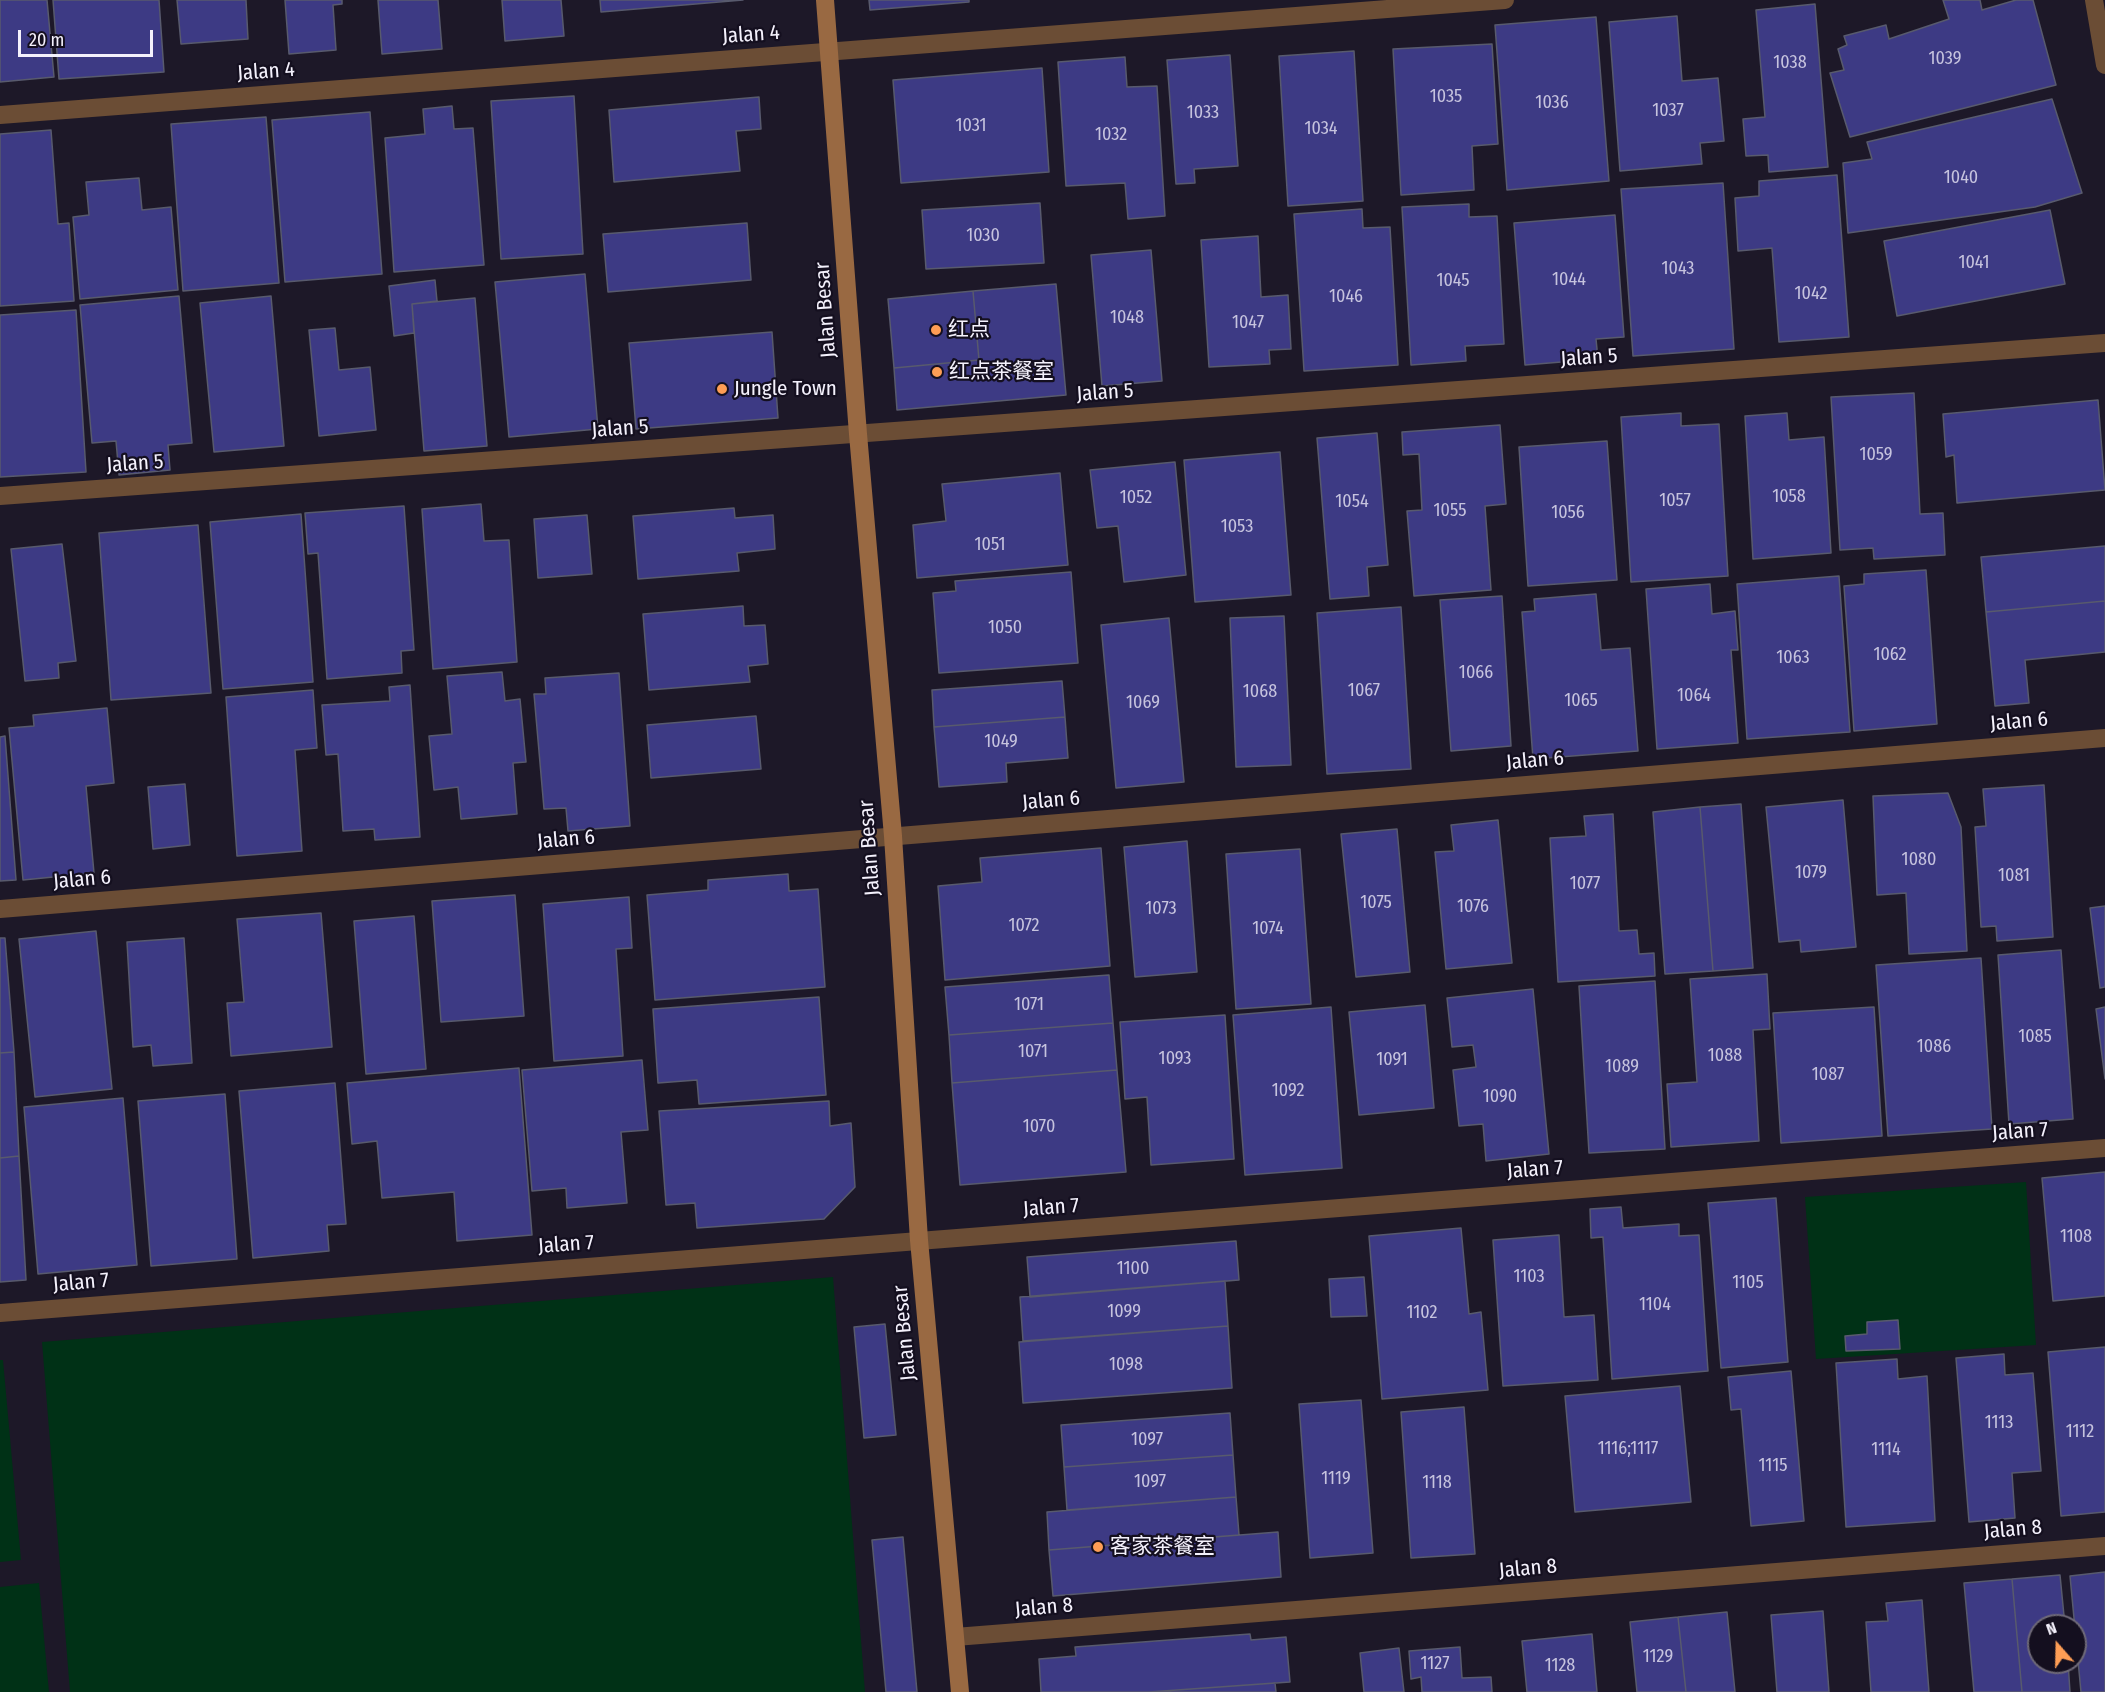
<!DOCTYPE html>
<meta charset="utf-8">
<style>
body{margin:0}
#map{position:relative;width:2105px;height:1692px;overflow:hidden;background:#1d1828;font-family:"Fira Sans Condensed",sans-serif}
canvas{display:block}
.north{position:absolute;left:2027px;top:1614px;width:60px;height:60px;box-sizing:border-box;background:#140f1f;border:2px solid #6e6977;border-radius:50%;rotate:340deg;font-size:16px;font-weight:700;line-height:24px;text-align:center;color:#f4f1fc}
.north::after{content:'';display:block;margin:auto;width:21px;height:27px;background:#fd9d55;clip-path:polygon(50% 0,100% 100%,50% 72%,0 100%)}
.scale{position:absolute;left:18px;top:30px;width:135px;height:27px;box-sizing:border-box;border:3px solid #f4f1fc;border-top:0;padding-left:8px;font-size:18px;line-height:21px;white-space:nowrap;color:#f4f1fc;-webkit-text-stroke:4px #140f1f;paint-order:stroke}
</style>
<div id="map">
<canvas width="2105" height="1692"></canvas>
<div class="north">N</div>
<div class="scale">20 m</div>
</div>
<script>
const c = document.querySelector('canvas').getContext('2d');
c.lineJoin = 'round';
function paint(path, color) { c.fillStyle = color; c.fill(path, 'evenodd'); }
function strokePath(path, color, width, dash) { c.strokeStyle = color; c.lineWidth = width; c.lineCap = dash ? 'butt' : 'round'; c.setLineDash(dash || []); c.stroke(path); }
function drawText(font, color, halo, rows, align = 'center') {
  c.font = font + ' "Fira Sans Condensed","Noto Sans SC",sans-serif'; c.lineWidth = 4.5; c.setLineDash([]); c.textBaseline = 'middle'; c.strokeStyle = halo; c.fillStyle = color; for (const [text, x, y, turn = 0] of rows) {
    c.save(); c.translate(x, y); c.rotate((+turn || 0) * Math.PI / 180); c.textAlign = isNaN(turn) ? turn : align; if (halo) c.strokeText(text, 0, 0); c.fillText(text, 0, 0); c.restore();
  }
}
const green = new Path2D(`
 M2026 1182 2036 1345 1816 1359 1805 1197Z
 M833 1277 865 1692H70L42 1342Z
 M0 1360H3L21 1560 0 1562Z
 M39 1583 49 1692H0V1587Z`);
const building = new Path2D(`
 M0 0H47L54 77 0 82Z
 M53 0H159L164 72 59 79Z
 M177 0H246L248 39 181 44Z
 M285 0H342V4L333 5 336 50 289 54Z
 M378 0H438L442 49 382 54Z
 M502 0H561L564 36 505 41Z
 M600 0H743L601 12Z
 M869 0H969V2L870 10Z
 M1943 0H1980L1982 10 2016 0H2033L2056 85 1850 137 1830 73 1844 70 1838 49 1847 45 1844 36 1886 25 1889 39 1949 19Z
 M1815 4 1828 167 1769 172 1768 155 1746 156 1743 119 1765 117 1756 10Z
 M1677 16 1682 81 1718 78 1724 141 1700 143 1702 164 1620 171 1609 22Z
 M1596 17 1609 181 1507 190 1495 25Z
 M1492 44 1498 144 1472 146 1474 190 1401 195 1393 49Z
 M1354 51 1363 201 1288 206 1279 56Z
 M1230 55 1238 166 1194 169 1195 183 1176 184 1167 60Z
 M1125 57 1127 87 1157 86 1165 216 1128 219 1125 183 1066 186 1058 62Z
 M1042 68 1049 172 901 183 893 80Z
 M574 96 583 254 501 259 491 101Z
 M759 97 761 129 736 131 740 171 614 182 609 110Z
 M2052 99 2082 193 2035 207 1848 233 1843 163 1872 159 1867 142Z
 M452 106 454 129 473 128 484 265 394 272 385 138 425 134 423 109Z
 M370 112 382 274 285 282 272 120Z
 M266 117 279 283 183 291 171 124Z
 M51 130 58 224 69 223 74 301 0 306V134Z
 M1837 175 1849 337 1779 342 1772 248 1738 251 1735 198 1759 196V181Z
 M139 178 142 210 171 207 178 290 80 299 73 217 89 215 86 182Z
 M1723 183 1734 349 1633 356 1621 189Z
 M1040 203 1044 263 926 269 922 210Z
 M1469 204V217L1497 216 1504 344 1465 346 1466 361 1411 365 1402 207Z
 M1362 209 1363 228 1390 227 1398 365 1304 371 1294 214Z
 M2050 210 2065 284 1897 316 1884 241Z
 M1615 215 1624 337 1596 339 1598 359 1525 365 1514 223Z
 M747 223 751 280 608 292 603 234Z
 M1258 236 1261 297 1288 295 1291 349 1269 350 1270 364 1209 367 1201 240Z
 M1151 250 1162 381 1102 386 1091 255Z
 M585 274 598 429 509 437 495 282Z
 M435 280 437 301 412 304 414 333 394 336 389 286Z
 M1056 284 1066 395 897 410 894 368 979 360 973 291Z
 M973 291 979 360 894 368 888 299Z
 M179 296 192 443 168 445 170 470 119 475 116 441 92 443 80 305Z
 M271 296 284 446 214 452 200 303Z
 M475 298 487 446 424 451 412 304Z
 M76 310 86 472 0 477V315Z
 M335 328 339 370 370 367 376 430 319 436 309 330Z
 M772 332 778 418 636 429 629 343Z
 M1914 393 1920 514 1943 513 1945 555 1874 559 1873 548 1840 550 1831 397Z
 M2098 400 2105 490 1957 503 1954 455 1946 457 1943 414Z
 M1681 413V426L1719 424 1728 576 1631 582 1621 417Z
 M1787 413 1789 440 1824 437 1831 553 1753 559 1745 416Z
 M1500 425 1506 504 1485 506 1491 590 1414 596 1407 511 1422 510 1419 454 1403 455 1402 432Z
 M1377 433 1388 565 1367 567 1369 596 1330 599 1317 438Z
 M1607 441 1617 580 1528 586 1519 447Z
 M1280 452 1291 595 1195 602 1184 460Z
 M1175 462 1186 575 1124 582 1118 526 1097 528 1090 470Z
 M1060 473 1068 565 917 578 913 525 946 521 942 484Z
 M481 504 484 541 509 540 517 662 433 669 422 509Z
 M404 506 414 650 401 651 402 673 327 679 318 553 308 554 305 513Z
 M734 508 735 518 773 515 775 549 737 553 739 571 638 579 633 516Z
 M301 514 313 682 223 689 210 522Z
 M587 515 592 574 538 578 534 519Z
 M198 525 211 693 111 700 99 533Z
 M62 544 76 661 58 663 59 678 25 681 11 549Z
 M2105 546V601L1986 612 1981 557Z
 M1926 570 1937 724 1854 731 1844 586 1864 584V574Z
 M1071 572 1078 663 939 673 933 593 956 591 955 581Z
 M1839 576 1850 732 1747 739 1737 584Z
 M1710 584 1712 614 1735 611 1738 650H1731L1738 743 1657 749 1646 589Z
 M1596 594 1601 650 1630 648 1638 751 1533 759 1522 612 1535 611 1534 599Z
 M1502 596 1511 746 1451 751 1440 600Z
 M2105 601V652L2025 660 2029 703 1995 706 1986 612Z
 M743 606 744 626 765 625 768 664 748 666 750 682 649 690 643 614Z
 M1401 607 1411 769 1327 774 1317 613Z
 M1284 616 1291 765 1236 767 1230 618Z
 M1169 618 1184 782 1116 788 1101 625Z
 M502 672 505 701 520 699 526 762 513 763 517 814 461 819 458 787 434 790 429 736 452 734 447 676Z
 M619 673 630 826 568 831 566 808 544 809 534 694H546L545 678Z
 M1062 681 1065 717 934 727 932 690Z
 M410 685 420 837 375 840 374 829 343 831 338 754 326 755 322 705 390 701 389 687Z
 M313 690 317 748 295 750 302 851 237 856 226 697Z
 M107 708 114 783 86 786 94 873 23 880 9 728 34 726 33 715Z
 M756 716 761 769 651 778 647 725Z
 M1065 717 1068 758 1006 763 1007 782 939 787 934 727Z
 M5 736 16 880 0 881V737Z
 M185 784 190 845 153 849 148 787Z
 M2044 785 2053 937 1997 941 1996 926 1981 927 1975 827 1986 826 1983 789Z
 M1948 793 1961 827 1967 951 1909 954 1906 893 1877 895 1873 796Z
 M1843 800 1856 947 1801 952 1800 940 1779 942 1766 807Z
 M1741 804 1753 968 1713 971 1700 807Z
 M1700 807 1713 971 1665 974 1653 812Z
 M1613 814 1619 931 1637 930 1639 954 1654 953 1655 976 1558 982 1550 838 1586 836 1584 816Z
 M1498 820 1512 963 1446 969 1435 852 1454 851 1451 825Z
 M1397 829 1410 972 1356 977 1341 834Z
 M1187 841 1197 972 1135 977 1124 847Z
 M1101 848 1110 966 945 980 938 886 982 882 980 858Z
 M1300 849 1311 1004 1236 1009 1226 854Z
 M788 874 789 891 818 889 825 987 655 1000 647 895 708 890V880Z
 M515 895 524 1016 441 1022 432 901Z
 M629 897 632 948 616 949 623 1056 554 1061 543 904Z
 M2105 906V987L2100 988 2090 908Z
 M321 913 332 1047 231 1056 227 1003 244 1002 237 919Z
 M414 916 426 1069 366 1074 354 921Z
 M96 931 112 1089 35 1097 19 939Z
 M0 938H5L14 1052 0 1053Z
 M184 938 192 1063 153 1066 151 1045 133 1047 127 942Z
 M2061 950 2073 1119 2009 1124 1998 955Z
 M1981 958 1992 1129 1888 1136 1876 965Z
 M1767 974 1770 1029 1753 1030 1759 1141 1671 1147 1667 1084 1697 1082 1690 979Z
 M1109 975 1113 1023 949 1035 945 987Z
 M1655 981 1665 1149 1589 1153 1579 986Z
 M1533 989 1549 1154 1486 1161 1483 1124 1459 1126 1453 1070 1476 1067 1473 1045 1452 1047 1447 998Z
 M819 997 826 1095 699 1104 697 1080 658 1083 653 1009Z
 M1425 1005 1434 1108 1359 1115 1349 1012Z
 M1331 1007 1342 1168 1245 1175 1233 1015Z
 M1874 1007 1882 1136 1781 1143 1773 1013Z
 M2105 1007V1079L2096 1009Z
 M1225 1015 1234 1159 1151 1165 1147 1097 1125 1099 1120 1022Z
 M1113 1023 1117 1070 952 1083 949 1035Z
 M14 1052 19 1156 0 1158V1053Z
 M642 1060 648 1130 621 1132 627 1203 567 1208 566 1188 532 1191 522 1070Z
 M519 1068 532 1235 457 1241 454 1192 382 1198 377 1141 352 1144 347 1083Z
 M1117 1070 1126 1172 960 1185 952 1083Z
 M335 1083 346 1224 327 1225 329 1251 253 1258 239 1091Z
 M225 1094 237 1259 151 1266 138 1101Z
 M123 1098 137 1265 38 1274 24 1107Z
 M829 1101 830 1126 851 1123 855 1187 824 1219 697 1228 695 1203 666 1205 659 1111Z
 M19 1156 26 1280 0 1282V1158Z
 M2105 1172V1296L2053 1301 2042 1178Z
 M1776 1198 1788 1362 1721 1368 1708 1203Z
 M1621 1207 1623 1228 1679 1224V1236L1699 1235 1708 1371 1612 1379 1603 1237 1591 1238 1590 1209Z
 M1461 1228 1469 1314 1481 1312 1488 1390 1382 1399 1369 1236Z
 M1559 1235 1564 1317 1594 1315 1598 1380 1503 1386 1493 1240Z
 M1236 1241 1239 1280 1030 1297 1027 1257Z
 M1364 1277 1367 1316 1331 1317 1329 1279Z
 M1225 1281 1228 1326 1023 1341 1020 1297Z
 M1898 1320 1900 1349 1846 1351 1845 1336 1867 1334V1322Z
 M885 1324 896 1435 864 1438 854 1327Z
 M1228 1326 1232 1388 1023 1403 1019 1342Z
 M2105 1347V1512L2061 1516 2048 1352Z
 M2004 1354 2005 1375 2033 1373 2041 1471 2012 1473 2015 1518 1969 1522 1956 1358Z
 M1897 1359 1898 1379 1927 1376 1935 1521 1846 1527 1836 1363Z
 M1791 1371 1804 1521 1751 1526 1741 1409 1731 1410 1728 1377Z
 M1680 1386 1691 1502 1575 1512 1565 1396Z
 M1361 1400 1373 1553 1310 1558 1299 1404Z
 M1464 1407 1475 1554 1411 1558 1401 1412Z
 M1230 1413 1233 1455 1064 1467 1061 1425Z
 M1233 1455 1236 1497 1067 1510 1064 1467Z
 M1236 1497 1239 1535 1049 1550 1047 1512Z
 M1278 1532 1281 1577 1053 1596 1049 1550Z
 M903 1537 917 1692H886L872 1540Z
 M2105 1572V1692H2081L2070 1576Z
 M2060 1575 2065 1626H2039V1662H2068L2070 1692H2022L2012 1579Z
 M2012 1579 2022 1692H1974L1964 1583Z
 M1922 1600 1929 1692H1871L1866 1622 1888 1621 1886 1603Z
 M1823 1611 1829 1692H1777L1771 1615Z
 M1727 1612 1735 1692H1686L1678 1617Z
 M1678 1617 1686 1692H1637L1630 1622Z
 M1250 1634 1251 1640 1286 1637 1290 1682 1149 1692H1041L1039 1659 1076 1656 1075 1647Z
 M1592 1634 1597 1692H1527L1522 1641Z
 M1460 1647 1462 1678 1491 1677 1492 1692H1422L1421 1677 1411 1679 1409 1651Z
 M1399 1648 1404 1692H1364L1360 1653Z
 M1275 1683 1276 1692H1149Z`);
const street = new Path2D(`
 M2094 0 2105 65
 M0 115 1505 0
 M0 496 2105 343
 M0 909 2105 738
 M0 1313 2105 1148
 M955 1637 2105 1546`);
const secondary = new Path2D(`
 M825 0 858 434 893 836 919 1240 960 1692`);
const markers = [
 [936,330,6,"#fd9d55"],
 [937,372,6,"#fd9d55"],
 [722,389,6,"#fd9d55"],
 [1098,1547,6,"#fd9d55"]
];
const numberNames = [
 ["1039",1945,59],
 ["1038",1790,63],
 ["1035",1446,97],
 ["1036",1552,103],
 ["1037",1668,111],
 ["1033",1203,113],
 ["1031",971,126],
 ["1034",1321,129],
 ["1032",1111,135],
 ["1040",1961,178],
 ["1030",983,236],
 ["1041",1974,263],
 ["1043",1678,269],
 ["1044",1569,280],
 ["1045",1453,281],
 ["1042",1811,294],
 ["1046",1346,297],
 ["1048",1127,318],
 ["1047",1248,323],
 ["1059",1876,455],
 ["1058",1789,497],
 ["1052",1136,498],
 ["1057",1675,501],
 ["1054",1352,502],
 ["1055",1450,511],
 ["1056",1568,513],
 ["1053",1237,527],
 ["1051",990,545],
 ["1050",1005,628],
 ["1062",1890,655],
 ["1063",1793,658],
 ["1066",1476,673],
 ["1067",1364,691],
 ["1068",1260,692],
 ["1064",1694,696],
 ["1065",1581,701],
 ["1069",1143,703],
 ["1049",1001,742],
 ["1080",1919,860],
 ["1079",1811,873],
 ["1081",2014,876],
 ["1077",1585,884],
 ["1075",1376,903],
 ["1076",1473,907],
 ["1073",1161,909],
 ["1072",1024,926],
 ["1074",1268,929],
 ["1071",1029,1005],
 ["1085",2035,1037],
 ["1086",1934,1047],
 ["1071",1033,1052],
 ["1088",1725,1056],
 ["1093",1175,1059],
 ["1091",1392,1060],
 ["1089",1622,1067],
 ["1087",1828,1075],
 ["1092",1288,1091],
 ["1090",1500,1097],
 ["1070",1039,1127],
 ["1108",2076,1237],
 ["1100",1133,1269],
 ["1103",1529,1277],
 ["1105",1748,1283],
 ["1104",1655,1305],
 ["1099",1124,1312],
 ["1102",1422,1313],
 ["1098",1126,1365],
 ["1113",1999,1423],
 ["1112",2080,1432],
 ["1097",1147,1440],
 ["1116;1117",1628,1449],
 ["1114",1886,1450],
 ["1115",1773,1466],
 ["1119",1336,1479],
 ["1097",1150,1482],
 ["1118",1437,1483],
 ["1129",1658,1657],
 ["1127",1435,1664],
 ["1128",1560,1666]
];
const streetNames = [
 ["Jalan 4",751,35,-4],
 ["Jalan 4",266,72,-4],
 ["Jalan Besar",826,310,-94],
 ["Jalan 5",1589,358,-4],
 ["Jalan 5",1105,393,-4],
 ["Jalan 5",620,429,-4],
 ["Jalan 5",135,464,-4],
 ["Jalan 6",2019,722,-5],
 ["Jalan 6",1535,761,-5],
 ["Jalan 6",1051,801,-5],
 ["Jalan 6",566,840,-5],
 ["Jalan Besar",870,848,-94],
 ["Jalan 6",82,880,-5],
 ["Jalan 7",2020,1132,-4],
 ["Jalan 7",1535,1170,-4],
 ["Jalan 7",1051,1208,-4],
 ["Jalan 7",566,1245,-4],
 ["Jalan 7",81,1283,-5],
 ["Jalan Besar",905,1333,-95],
 ["Jalan 8",2013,1530,-5],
 ["Jalan 8",1528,1569,-5],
 ["Jalan 8",1044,1608,-5]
];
const poiNames = [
 ["红点",948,330],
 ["红点茶餐室",949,372],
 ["Jungle Town",734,389],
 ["客家茶餐室",1110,1547]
];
paint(green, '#003116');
paint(building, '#3d3a84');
strokePath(building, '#585a6d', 1.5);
strokePath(street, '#6b4d35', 18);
strokePath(secondary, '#996942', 18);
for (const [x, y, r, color] of markers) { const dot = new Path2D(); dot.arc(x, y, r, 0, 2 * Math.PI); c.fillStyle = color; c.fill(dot); strokePath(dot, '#140f1f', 2); }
drawText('18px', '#c6c3de', null, numberNames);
drawText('21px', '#f4f1fc', '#140f1f', streetNames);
drawText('21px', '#f4f1fc', '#140f1f', poiNames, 'left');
</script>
